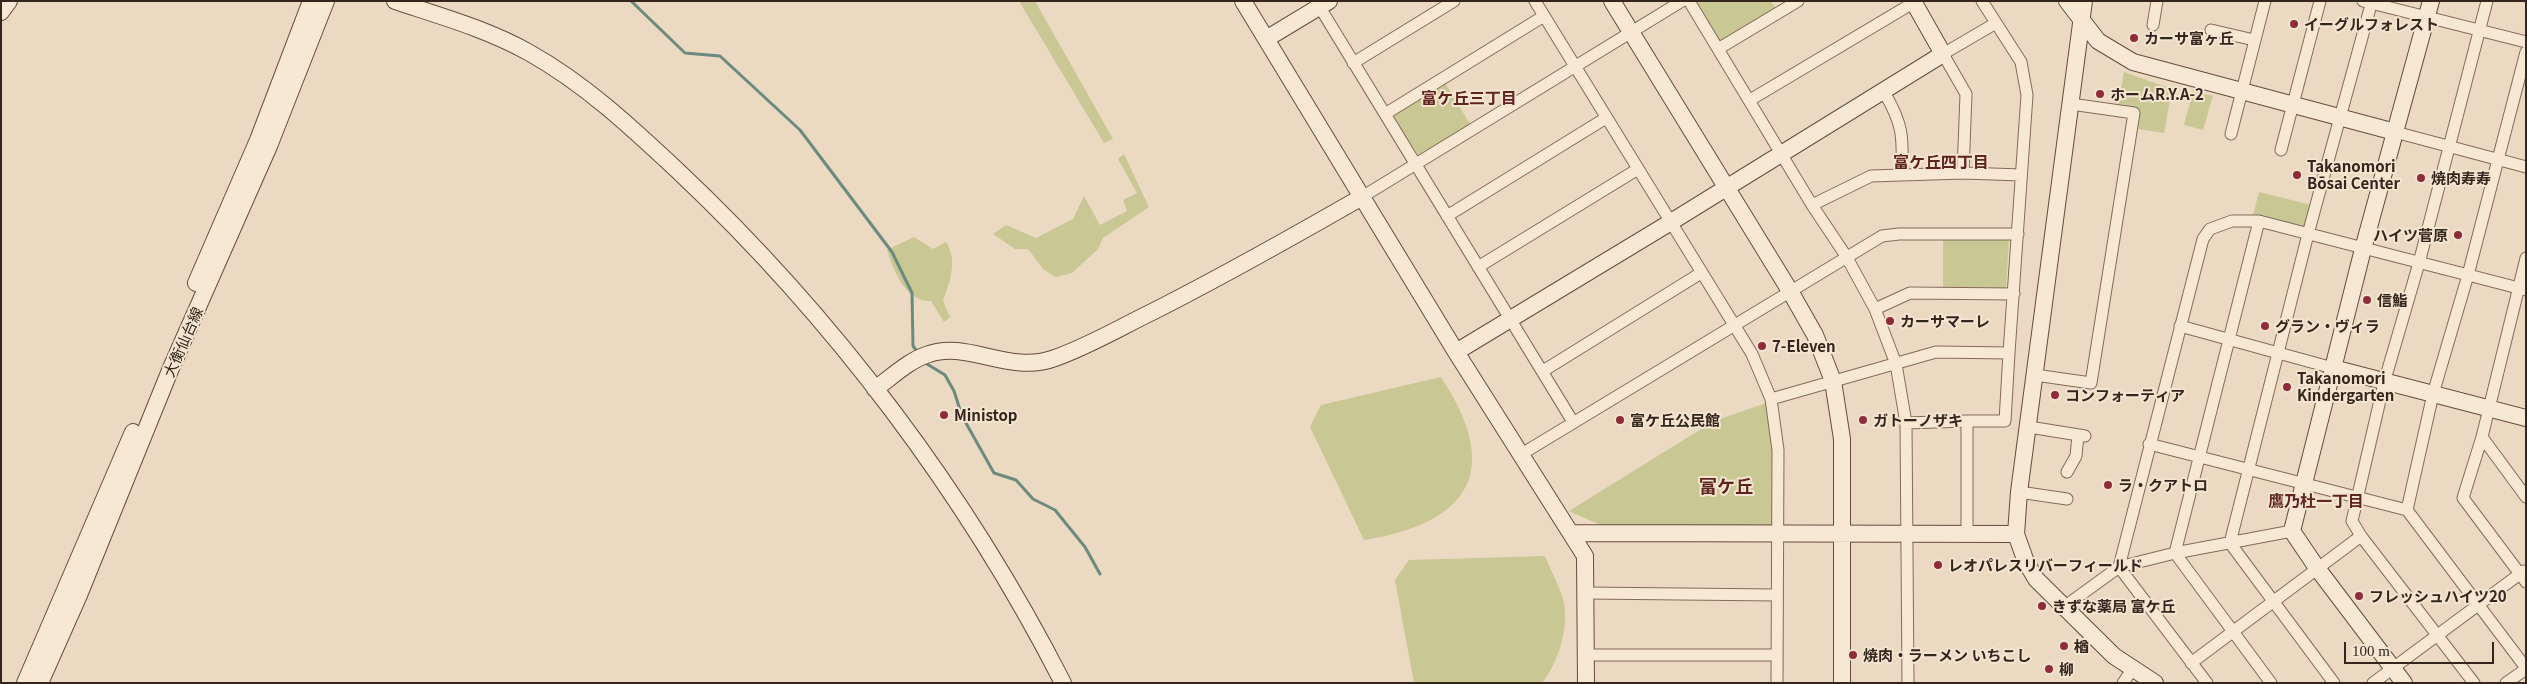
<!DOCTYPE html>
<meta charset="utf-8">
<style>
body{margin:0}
#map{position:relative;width:2527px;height:684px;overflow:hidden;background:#ecd9c1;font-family:Georgia,serif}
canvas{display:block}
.frame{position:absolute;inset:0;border:2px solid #34251d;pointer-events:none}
.scale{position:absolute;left:2344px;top:642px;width:150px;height:22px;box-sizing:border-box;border:2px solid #34251d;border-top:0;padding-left:6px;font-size:15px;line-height:18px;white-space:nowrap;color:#34251d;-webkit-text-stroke:4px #f3e5d0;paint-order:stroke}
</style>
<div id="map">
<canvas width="2527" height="684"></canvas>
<div class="frame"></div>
<div class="scale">100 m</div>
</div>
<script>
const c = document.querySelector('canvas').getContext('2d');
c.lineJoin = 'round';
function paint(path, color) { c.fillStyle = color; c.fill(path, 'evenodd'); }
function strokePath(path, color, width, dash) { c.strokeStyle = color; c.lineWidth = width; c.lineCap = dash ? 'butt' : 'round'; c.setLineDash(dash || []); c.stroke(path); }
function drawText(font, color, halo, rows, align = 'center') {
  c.font = font + ' Georgia,"Noto Sans JP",serif'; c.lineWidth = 4; c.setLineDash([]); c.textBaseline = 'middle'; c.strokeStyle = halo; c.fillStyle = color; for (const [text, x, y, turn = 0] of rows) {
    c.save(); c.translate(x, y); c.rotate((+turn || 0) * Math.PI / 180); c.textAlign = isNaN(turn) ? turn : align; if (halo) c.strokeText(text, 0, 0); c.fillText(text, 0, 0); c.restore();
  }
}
const green = new Path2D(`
 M1019 1H1035L1113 139 1104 143Z
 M1696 1H1771L1776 9 1724 42 1716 40 1696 4Z
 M2124 72 2172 89 2164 133 2138 129 2139 109 2118 106Z
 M1445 83 1472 127 1419 156 1393 119 1395 113Z
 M2193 91 2213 96 2203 130 2184 125Z
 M1124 154 1149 207 1103 238 1098 249 1072 273 1055 277 1043 269 1028 249H1015L993 234 1006 225 1036 238 1073 219 1084 196 1100 225 1127 211 1123 200 1137 193 1118 159Z
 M2259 192 2316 206 2308 234 2252 219Z
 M914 237 933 249 946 242C958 260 950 281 943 301L950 317 944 322 931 301C906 302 893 270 887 250Z
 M1943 239H2009L2006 288 1943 287Z
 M1441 377C1503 471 1470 523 1364 540L1310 427 1321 405Z
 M1766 403 1773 449V522L1769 527 1603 526 1569 511 1714 421Z
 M1545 556C1551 571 1560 587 1564 603 1569 628 1558 663 1542 683H1414L1395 580 1409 560Z`);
const stream = new Path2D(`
 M631 1 685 53 720 56 800 130 892 252 912 293 913 346 916 350
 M927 364 945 375 954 391 962 416 994 473 1016 480 1033 499 1055 510 1085 547 1100 574`);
const street = new Path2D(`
 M1316 1 1573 422
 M1535 1 1752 354 1771 399 1778 450 1777 683
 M1689 1 1812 205 1846 256 1875 309 1896 364 1906 423 1908 683
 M2363 1 2526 42
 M1996 23 1943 54 1966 94 1963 173 2021 175
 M2153 25 2157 1
 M2211 30 2254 40
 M1718 49 1798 1
 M2526 52 2468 275 2433 394 2407 510 2526 668
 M1353 63 1454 1
 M1884 92C1903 124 1903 136 1902 173
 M1750 100 1913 3
 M1385 114 1544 16
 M2395 132 2526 167
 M2231 134 2265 1
 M2281 150 2320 1
 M1362 197 1682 1
 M1812 205 1871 176 1963 173
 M1447 216 1606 118
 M2259 221 2175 553 2271 683
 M2526 258 2482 437 2463 498 2526 582
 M1478 267 1638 169
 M1875 309 1910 293 2014 294
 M2180 326 2333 368
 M1543 371 1701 273
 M2035 375 2091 383 2134 113 2071 104
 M1771 399 1936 352 2009 353 2027 95 2021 62 1982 1
 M1906 423 1967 421
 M2029 427 2085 436
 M2482 437 2526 497
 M2149 444 2407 510
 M1520 455 1882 236 1899 234H2018
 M2067 472 2076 456 2078 435
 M2019 492 2067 499
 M1967 534V421H2005L2009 353
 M2119 567 2203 239 2210 229 2232 221H2259L2526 290
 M2119 567 2207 683
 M1586 593 1776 595
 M2064 607 2119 567 2175 553 2292 531
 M1586 655H1777
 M2191 663 2361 536
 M2123 683 2133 668
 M2334 683 2230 543 2308 234 2372 1
 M2373 683 2524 571
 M2474 683 2361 536 2352 521 2384 383 2419 263 2487 1
 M2506 683 2526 669`);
const secondary = new Path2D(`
 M395 1C440 16 487 29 528 52 584 83 631 127 678 171 833 317 966 493 1063 683
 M1243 1 1456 352 1585 556 1586 683
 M1612 1 1790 291 1815 335 1833 381 1842 439V683
 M2067 1 2098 41 2133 62 2395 132
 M2084 1 2019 492 2016 534 2026 562 2036 579 2114 656 2155 683
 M1 12 9 1
 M1266 39 1329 1
 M196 283 258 140 311 1
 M1456 352 1671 222 1943 54 1913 1
 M2333 368 2526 418
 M875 389C892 377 909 360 929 354 967 340 1010 375 1055 358 1089 346 1121 327 1154 311 1225 275 1294 236 1362 197
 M1572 533 2016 534
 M25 683 133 432
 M40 683 79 595 171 368 269 146 326 1
 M2404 683 2317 568 2292 531 2363 249 2431 1`);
const markers = [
 [2294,24,5,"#902c39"],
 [2134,38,5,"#902c39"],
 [2100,94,5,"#902c39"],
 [2297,175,5,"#902c39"],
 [2421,178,5,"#902c39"],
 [2458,235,5,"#902c39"],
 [2367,300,5,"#902c39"],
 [1890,321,5,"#902c39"],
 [2265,326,5,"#902c39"],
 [1762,346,5,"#902c39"],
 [2287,387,5,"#902c39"],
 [2055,395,5,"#902c39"],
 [944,415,5,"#902c39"],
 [1620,420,5,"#902c39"],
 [1863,420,5,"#902c39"],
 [2108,485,5,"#902c39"],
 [1938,565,5,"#902c39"],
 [2359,596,5,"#902c39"],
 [2042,606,5,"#902c39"],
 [2064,646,5,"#902c39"],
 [1853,655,5,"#902c39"],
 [2049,669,5,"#902c39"]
];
const poiNames = [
 ["イーグルフォレスト",2304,24],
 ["カーサ富ヶ丘",2144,38],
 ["ホームR.Y.A-2",2110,94],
 ["Takanomori",2307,166],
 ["Bōsai Center",2307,183],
 ["焼肉寿寿",2431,178],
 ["ハイツ菅原",2448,235,"right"],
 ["信鮨",2377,300],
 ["カーサマーレ",1900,321],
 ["グラン・ヴィラ",2275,326],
 ["7-Eleven",1772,346],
 ["Takanomori",2297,378],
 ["Kindergarten",2297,395],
 ["コンフォーティア",2065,395],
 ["Ministop",954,415],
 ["富ケ丘公民館",1630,420],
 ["ガトーノザキ",1873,420],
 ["ラ・クアトロ",2118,485],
 ["レオパレスリバーフィールド",1948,565],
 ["フレッシュハイツ20",2369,596],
 ["きずな薬局 富ケ丘",2052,606],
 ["楢",2074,646],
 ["焼肉・ラーメン いちこし",1863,655],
 ["柳",2059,669]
];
const streetNames = [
 ["大衡仙台線",183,342,-66]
];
const neighbourhoodNames = [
 ["富ケ丘三丁目",1469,98],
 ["富ケ丘四丁目",1941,162],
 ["鷹乃杜一丁目",2316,501]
];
const quarterNames = [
 ["富ケ丘",1726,486]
];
paint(green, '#c9c895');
strokePath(stream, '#6b8b7f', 3);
strokePath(street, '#846b59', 13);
strokePath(secondary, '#664c3d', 18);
strokePath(street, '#f7e8d3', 11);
strokePath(secondary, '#f7e8d3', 16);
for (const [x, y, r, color] of markers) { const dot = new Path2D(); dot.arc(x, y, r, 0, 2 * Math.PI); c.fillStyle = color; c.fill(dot); strokePath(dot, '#f3e5d0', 2); }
drawText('bold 15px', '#34251d', '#f3e5d0', poiNames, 'left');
drawText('15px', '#34251d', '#f3e5d0', streetNames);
drawText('bold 16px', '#5f241e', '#f3e5d0', neighbourhoodNames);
drawText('bold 18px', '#5f241e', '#f3e5d0', quarterNames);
</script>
